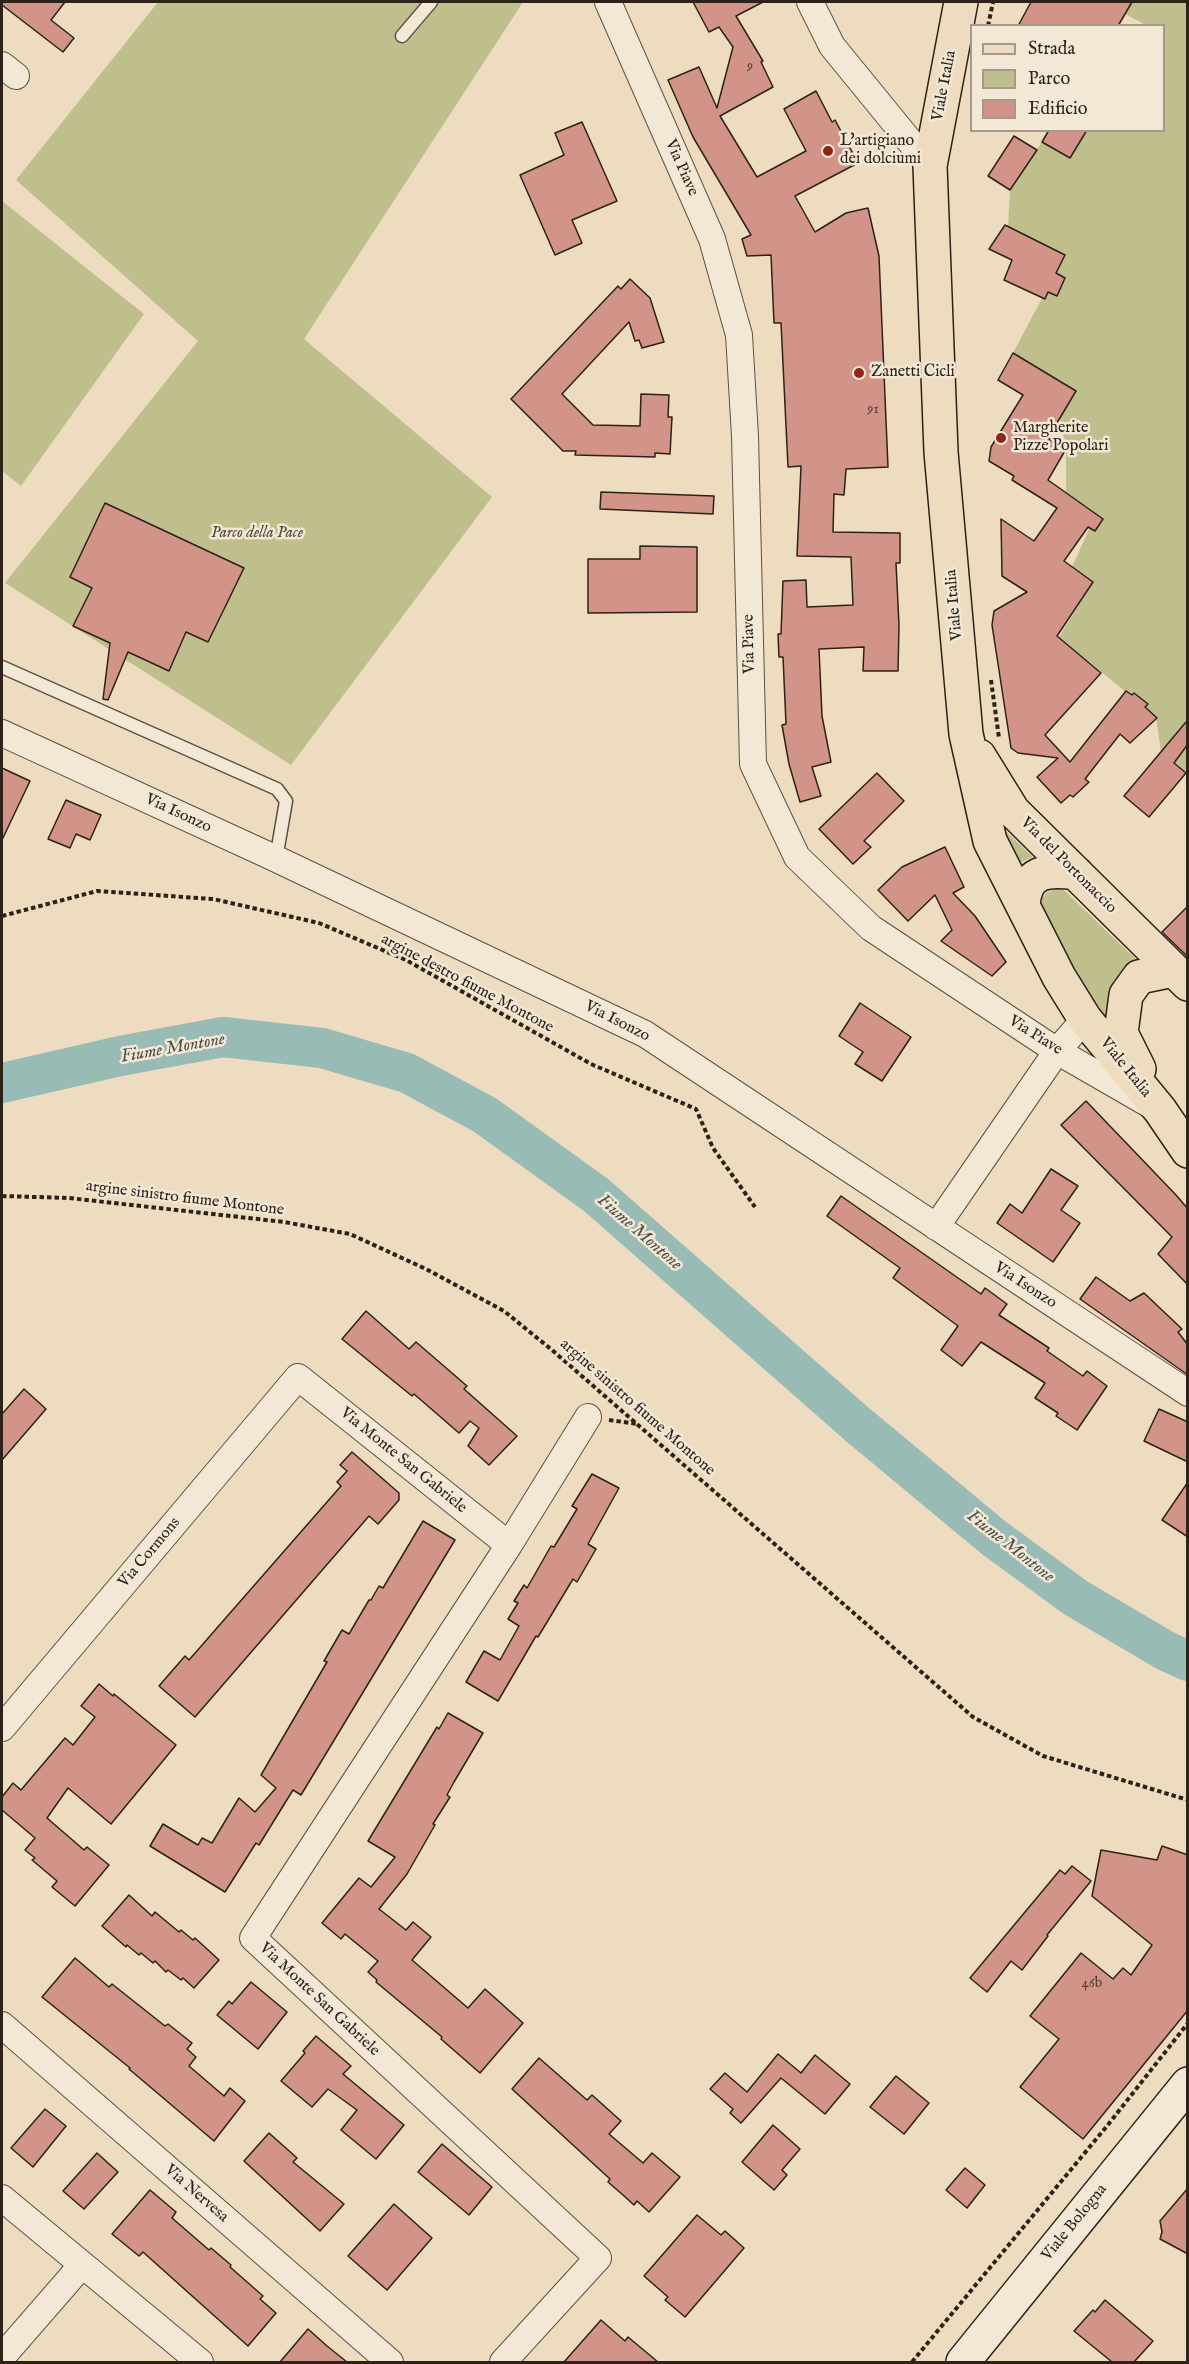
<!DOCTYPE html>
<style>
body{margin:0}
#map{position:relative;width:1189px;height:2364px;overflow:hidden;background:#eddcbf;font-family:"IM FELL English",serif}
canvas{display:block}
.frame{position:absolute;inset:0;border:3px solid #2d2219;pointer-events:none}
.legend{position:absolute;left:970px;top:24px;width:195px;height:108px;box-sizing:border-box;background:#f3e8d5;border:2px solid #a4998a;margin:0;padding:8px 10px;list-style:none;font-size:18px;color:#2d2219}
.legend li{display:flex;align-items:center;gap:12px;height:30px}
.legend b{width:30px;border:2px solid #a4998a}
</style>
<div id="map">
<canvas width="1189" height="2364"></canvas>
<div class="frame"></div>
<ul class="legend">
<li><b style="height:8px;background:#eddcbf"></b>Strada</li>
<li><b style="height:16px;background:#bfbe8d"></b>Parco</li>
<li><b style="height:16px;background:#d29388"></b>Edificio</li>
</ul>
</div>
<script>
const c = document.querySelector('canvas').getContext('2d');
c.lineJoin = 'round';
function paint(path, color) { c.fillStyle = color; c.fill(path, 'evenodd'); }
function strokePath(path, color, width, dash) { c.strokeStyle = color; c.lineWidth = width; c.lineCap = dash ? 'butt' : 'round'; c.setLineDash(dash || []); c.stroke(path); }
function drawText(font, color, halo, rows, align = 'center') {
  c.font = font + ' "IM FELL English",serif'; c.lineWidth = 5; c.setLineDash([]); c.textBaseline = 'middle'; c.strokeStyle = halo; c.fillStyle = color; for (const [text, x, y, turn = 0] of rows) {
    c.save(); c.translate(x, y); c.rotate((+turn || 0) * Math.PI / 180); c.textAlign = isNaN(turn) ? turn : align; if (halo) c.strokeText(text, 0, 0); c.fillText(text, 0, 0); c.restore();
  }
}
const green = new Path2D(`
 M158 2H523L304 339 492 497 291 765 5 583 198 341 16 180Z
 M1132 2H1187V773L1161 752 1156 717 1059 637 1093 582 1072 567 1096 514 1066 493V449L1060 417 1076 391 1013 353 1065 255 1008 227 1010 190 1042 142 1069 158 1087 131 1164 130V26L1146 25 1125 14Z
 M2 201 144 314 21 486 2 471Z
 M996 822 1033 857 1021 862 1016 868Z
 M1057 888 1065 891 1143 966 1115 1031 1059 949 1039 903 1046 893Z`);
const river = new Path2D(`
 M2 1083 120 1056 223 1037 322 1048 407 1073 485 1115 596 1195 858 1425 994 1538 1076 1598 1166 1651 1188 1661`);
const building = new Path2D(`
 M2 2H65L51 20 74 38 63 52 2 5Z
 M693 2H763L736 16 763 61 761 62 773 87 720 116 757 177 806 151 784 109 816 91 832 122 835 120 858 163 795 196 815 232 846 213 868 208 879 256 888 467 846 469 844 495 834 494 833 532 900 533V563H896L899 625 898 671H863L864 647 819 649 822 716 831 762 812 767 821 796 800 802 789 764 782 725 786 724 783 657H779L778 634H781L783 581 806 580 807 607 853 605 851 557 797 556 801 466 788 467 781 323H774L771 255 747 256 742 239 751 235 693 137 668 80 699 67 717 108 733 47 719 27 709 32Z
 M1031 2H1132L1118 26H1018Z
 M582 122 617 201 572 220 582 243 555 255 520 175 564 155 555 133Z
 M1049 130H1087L1070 158 1042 142Z
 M1014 136 1037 150 1010 190 988 176Z
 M1005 225 1065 255 1056 273 1065 278 1057 296 1048 292 1045 299 1004 280 1012 260 989 249Z
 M630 279 650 298 664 342 642 348 639 340 635 341 629 322 562 394 593 425 640 426 641 394 669 395 668 417H672L670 454 655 453V457L575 455 576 451H563L511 399 618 286 621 289Z
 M1013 353 1076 391 1048 438 1066 449 1048 480 1103 519 1095 531 1088 527 1064 561 1093 582 1057 636 1101 673 1045 735 1070 762 1126 691 1132 695 1134 693 1148 704 1145 707 1157 718 1130 743 1120 734 1085 779 1089 782 1073 797 1070 795 1061 803 1037 777 1058 758 1018 753 1011 748 992 625 994 611 1027 592 1002 576 1001 519 1034 541 1057 508 1012 480 1014 476 989 461 991 447 1023 395 998 380Z
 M601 492 714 496 713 514 600 509Z
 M105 503 244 568 208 642 186 632 169 671 128 652 108 700 103 699 110 643 73 626 92 588 70 577Z
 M640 546 697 547V612L588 613V559H640Z
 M1186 722 1188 724V744L1174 763 1186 773 1149 817 1124 796Z
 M2 768 30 781 2 840Z
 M877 773 904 801 864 841 871 847 853 864 819 829Z
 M66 800 101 815 90 840 76 834 70 848 48 839Z
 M945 847 964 887 953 893 975 916 1006 962 992 976 941 941 952 930 935 895 908 921 878 890 902 867Z
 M1188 906V957L1162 932Z
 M860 1003 911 1037 882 1081 855 1064 863 1052 839 1036Z
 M1086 1101 1176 1195 1188 1209V1285L1158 1254 1172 1237 1061 1125Z
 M1051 1169 1078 1186 1061 1210 1080 1223 1053 1262 997 1223 1010 1204 1022 1213Z
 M841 1196 981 1294 985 1288 1007 1304 999 1315 1049 1348 1047 1351 1083 1376 1087 1371 1107 1386 1077 1430 1056 1416 1058 1413 1035 1398 1045 1383 981 1342 962 1366 941 1350 958 1326 893 1278 900 1268 827 1216Z
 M1096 1277 1130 1301 1144 1293 1182 1329 1178 1332 1188 1345V1375L1080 1299Z
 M366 1311 409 1349 416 1342 467 1386 464 1389 517 1436 489 1465 468 1446 479 1428 470 1421 459 1433 414 1394 412 1396 342 1339Z
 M24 1389 46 1409 2 1460V1414Z
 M1159 1409 1188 1422V1462L1144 1441Z
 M352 1452 399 1493V1500L378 1524 369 1516 195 1717 159 1686 185 1656 189 1660 341 1486 337 1482 347 1471 340 1465Z
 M592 1474 619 1488 588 1544 596 1549 577 1582 573 1579 538 1637 536 1636 498 1701 466 1682 484 1651 500 1660 519 1626 508 1619 518 1603 514 1601 524 1585 527 1588 551 1546 554 1547 577 1509 572 1506Z
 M1188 1482V1537L1162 1520Z
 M423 1521 455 1540 301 1795 293 1790 259 1845 256 1843 225 1892 150 1846 163 1824 198 1845 202 1838 212 1843 239 1798 255 1812 276 1788 261 1775 327 1662 324 1661 342 1630 349 1634 369 1600H371L379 1586 383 1588Z
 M99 1684 113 1696 114 1694 176 1745 111 1824 68 1788 47 1818 84 1850 87 1847 109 1865 75 1906 52 1887 57 1881 32 1860 35 1858 25 1850 35 1838 2 1810V1797L13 1783 21 1790 65 1738 73 1745 95 1717 81 1706Z
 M448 1713 483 1733 454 1782 447 1795 450 1797 433 1824 435 1825 407 1874 379 1909 406 1930 413 1922 431 1937 412 1960 468 2008 485 1989 523 2023 480 2073 441 2039 442 2037 376 1982 377 1980 368 1972 378 1961 345 1934 341 1939 322 1923 359 1878 371 1887 395 1857 368 1841 437 1727 439 1729Z
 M1162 1846 1188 1855V2010L1083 2139 1020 2087 1059 2039 1030 2016 1081 1953 1113 1979 1123 1968 1131 1975 1152 1945 1092 1896 1101 1850 1157 1860Z
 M1072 1866 1091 1881 1047 1935 1048 1936 1022 1970 1011 1961 987 1992 970 1978 1060 1870 1065 1874Z
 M129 1895 152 1916 155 1912 179 1932 181 1930 193 1940 195 1938 219 1960 194 1988 183 1978 181 1980 168 1970 166 1972 155 1961 153 1963 141 1953 139 1955 127 1945 126 1947 102 1926Z
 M75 1958 109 1987 112 1984 165 2026 168 2024 192 2043 187 2049 196 2057 189 2066 224 2096 230 2088 245 2101 214 2141 129 2069 130 2068 42 1997Z
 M251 1982 287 2012 258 2049 217 2015 229 2001 232 2004Z
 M316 2036 351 2066 343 2074 404 2125 376 2159 341 2130 357 2110 328 2089 312 2107 281 2081 305 2053 303 2051Z
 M778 2054 801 2073 815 2055 850 2084 825 2114 781 2078 741 2123 730 2113 733 2109 710 2089 725 2073 747 2092Z
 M539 2058 587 2100 592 2095 621 2121 609 2134 643 2163 652 2153 680 2177 649 2212 637 2201 634 2205 623 2195 608 2182 610 2179 512 2089Z
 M896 2076 929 2103 904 2134 870 2107Z
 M45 2109 66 2126 33 2167 11 2148Z
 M773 2125 800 2149 782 2170 787 2175 774 2190 742 2162Z
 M269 2133 297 2158 293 2162 344 2204 320 2231 244 2161Z
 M442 2144 492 2187 469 2215 418 2172Z
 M97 2153 118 2172 84 2209 63 2191Z
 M965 2168 985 2185 967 2208 946 2190Z
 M1188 2188V2254L1160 2239 1162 2232 1160 2221Z
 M150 2190 176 2212 172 2218 209 2250 211 2248 231 2265 230 2267 263 2296 260 2299 276 2313 248 2346 143 2252 139 2256 112 2234Z
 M394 2204 432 2238 387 2290 348 2256Z
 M697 2215 721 2235 725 2231 744 2248 685 2317 665 2300 668 2297 644 2276Z
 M1105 2300 1153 2341 1134 2362H1112L1074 2331 1093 2310 1095 2312Z
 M601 2320 625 2341 628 2337 658 2362H564Z
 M308 2329 327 2346 347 2362H280Z`);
const path = new Path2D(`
 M988 26 993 2
 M991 680 999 738
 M2 916 97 891 213 899 319 923 406 960 591 1064 696 1109 713 1148 755 1207
 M2 1196 69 1198 284 1222 350 1234 426 1269 504 1311 552 1350 973 1717 1043 1756 1188 1800
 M609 1420 638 1424
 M912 2362 1107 2126 1188 2023`);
const lane = new Path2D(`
 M402 36 431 2
 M2 667 277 789 286 801 276 859`);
const street = new Path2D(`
 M608 2 712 239 739 335 745 436 753 764 797 857 871 928 1057 1051 1149 1104
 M810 2 832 46 930 166
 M2 65 16 76
 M2 733 268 855 645 1034 1188 1393
 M936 1227 1057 1051 1085 1019
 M509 1545 588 1417
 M2 1728 298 1377 509 1545 253 1938 598 2258 503 2362
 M2 2025 390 2362
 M2 2198 200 2362
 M2 2357 82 2265`);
const secondary = new Path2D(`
 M963 2362 1188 2084`);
const primary = new Path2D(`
 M961 2 930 166 941 452 966 734 990 841 1059 977 1085 1019 1160 1110 1188 1151
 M979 756 1013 811 1188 984
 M1023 906C1025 871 1046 869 1076 873
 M1139 1069 1121 1033 1126 995 1139 977 1173 970`);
const markers = [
 [828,151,6,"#8f2418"],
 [859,373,6,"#8f2418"],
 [1001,438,6,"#8f2418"]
];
const numberNames = [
 ["9",750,67],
 ["91",873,410],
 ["46b",1092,1984]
];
const streetNames = [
 ["Viale Italia",945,86,-79],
 ["Via Piave",681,168,66],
 ["Viale Italia",955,605,-95],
 ["Via Piave",750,644,-91],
 ["Via Isonzo",178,814,25],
 ["Via del Portonaccio",1068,866,45],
 ["argine destro fiume Montone",467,984,28],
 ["Via Isonzo",617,1022,27],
 ["Via Piave",1035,1036,32],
 ["Viale Italia",1125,1068,51],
 ["argine sinistro fiume Montone",185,1199,7],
 ["Via Isonzo",1025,1286,33],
 ["argine sinistro fiume Montone",637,1408,41],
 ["Via Monte San Gabriele",403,1461,39],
 ["Via Cormons",150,1553,-50],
 ["Via Monte San Gabriele",319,2000,43],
 ["Via Nervesa",196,2194,41],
 ["Viale Bologna",1075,2223,-51]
];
const poiNames = [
 ["L'artigiano",840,142],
 ["dei dolciumi",840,160],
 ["Zanetti Cicli",871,373],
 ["Margherite",1013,429],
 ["Pizze Popolari",1013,447]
];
const parkNames = [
 ["Parco della Pace",257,534]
];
const waterNames = [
 ["Fiume Montone",173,1049,-10],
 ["Fiume Montone",639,1233,41],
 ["Fiume Montone",1010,1547,38]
];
paint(green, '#bfbe8d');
strokePath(river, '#99bbb5', 40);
paint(building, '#d29388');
strokePath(building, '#2d2219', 1.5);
strokePath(lane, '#5d5042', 15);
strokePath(street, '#5d5042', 28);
strokePath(secondary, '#2d2219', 36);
strokePath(primary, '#2d2219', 36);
strokePath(path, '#2d2219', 4, [4.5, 3]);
strokePath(lane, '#f3e8d5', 12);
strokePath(street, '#f3e8d5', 26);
strokePath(secondary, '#f3e8d5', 33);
strokePath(primary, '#eddcbf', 33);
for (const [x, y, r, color] of markers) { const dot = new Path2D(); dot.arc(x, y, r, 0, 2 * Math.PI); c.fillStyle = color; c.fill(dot); strokePath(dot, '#f3e8d5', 2); }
drawText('14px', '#563e35', null, numberNames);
drawText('16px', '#2d2219', '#f3e8d5', streetNames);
drawText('16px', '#2d2219', '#f3e8d5', poiNames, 'left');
drawText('italic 16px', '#524936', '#f3e8d5', parkNames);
drawText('italic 18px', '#4d5048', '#f3e8d5', waterNames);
</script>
